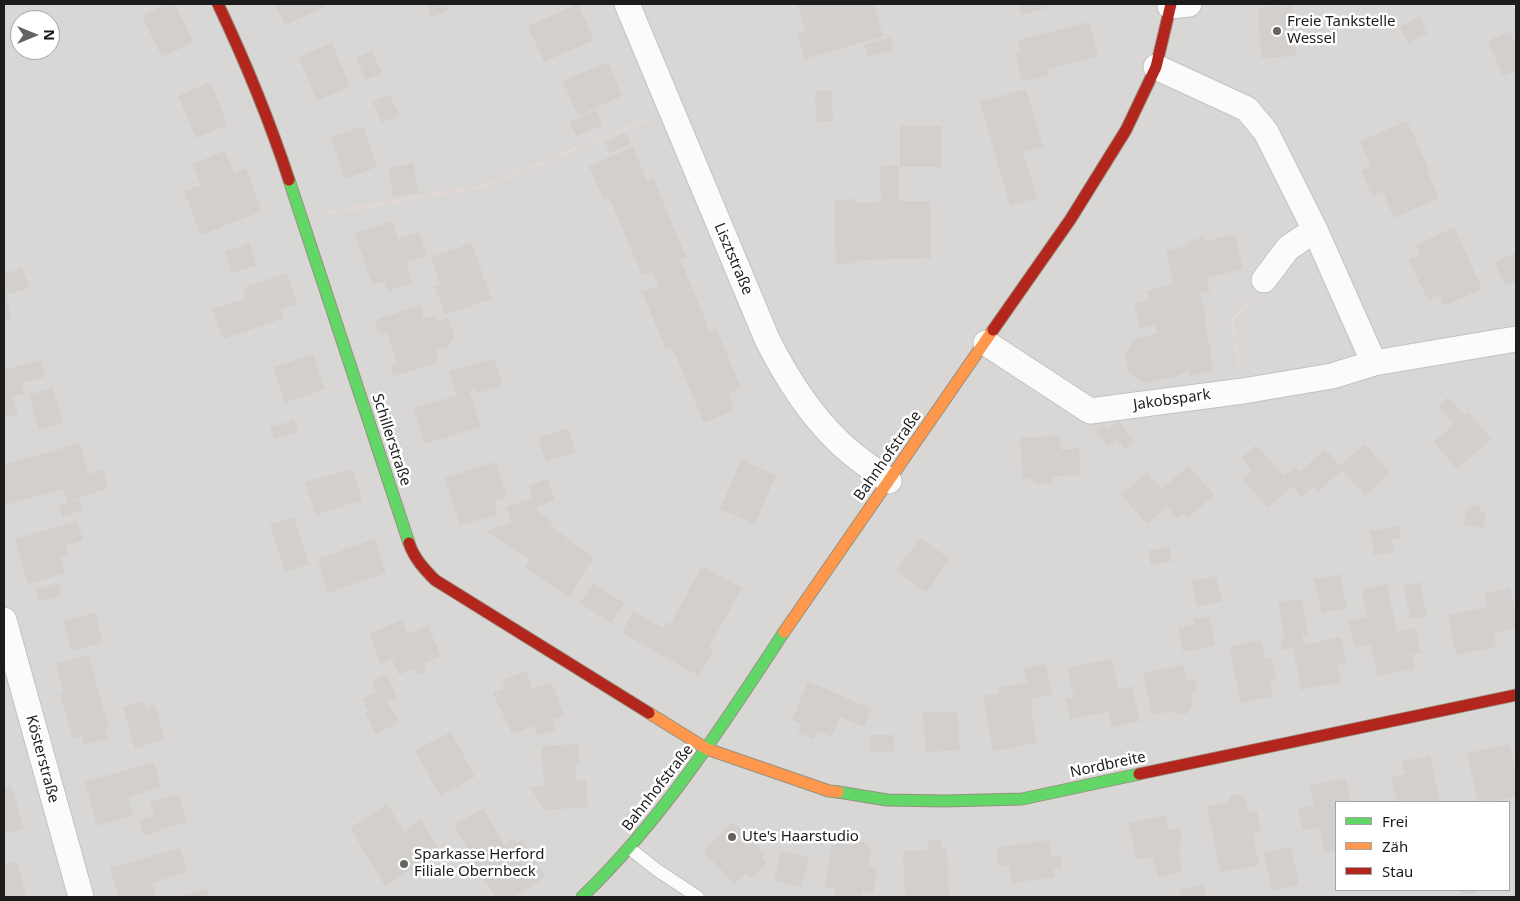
<!DOCTYPE html>
<meta charset="utf-8">
<style>
body{margin:0}
#map{position:relative;width:1520px;height:901px;overflow:hidden;background:#eae7e4;font-family:"Noto Sans",sans-serif}
canvas{display:block}
.frame{position:absolute;inset:0;border:5px solid #1c1c1c;pointer-events:none}
.legend{position:absolute;left:1335px;top:801px;width:175px;height:90px;box-sizing:border-box;background:#fff;border:1px solid #a4a4a4;margin:0;padding:6px 9px;list-style:none;font-size:15px;color:#1c1c1c}
.legend li{display:flex;align-items:center;gap:10px;height:25px}
.legend b{width:25px;border:1px solid #a4a4a4}
.north{position:absolute;left:10px;top:10px;width:50px;height:50px;box-sizing:border-box;background:#fff;border:1px solid #a4a4a4;border-radius:50%;rotate:90deg;font-size:14px;font-weight:700;line-height:20px;text-align:center;color:#1c1c1c}
.north::after{content:'';display:block;margin:auto;width:18px;height:22px;background:#646362;clip-path:polygon(50% 0,100% 100%,50% 72%,0 100%)}
</style>
<div id="map">
<canvas width="1520" height="901"></canvas>
<div class="frame"></div>
<ul class="legend">
<li><b style="height:6px;background:#63d668"></b>Frei</li>
<li><b style="height:6px;background:#ff974d"></b>Zäh</li>
<li><b style="height:6px;background:#b3261e"></b>Stau</li>
</ul>
<div class="north">N</div>
</div>
<script>
const c = document.querySelector('canvas').getContext('2d');
c.lineJoin = 'round';
function paint(path, color) { c.fillStyle = color; c.fill(path, 'evenodd'); }
function strokePath(path, color, width, dash) { c.strokeStyle = color; c.lineWidth = width; c.lineCap = dash ? 'butt' : 'round'; c.setLineDash(dash || []); c.stroke(path); }
function drawText(font, color, halo, rows, align = 'center') {
  c.font = font + ' "Noto Sans",sans-serif'; c.lineWidth = 5; c.setLineDash([]); c.textBaseline = 'middle'; c.strokeStyle = halo; c.fillStyle = color; for (const [text, x, y, turn = 0] of rows) {
    c.save(); c.translate(x, y); c.rotate((+turn || 0) * Math.PI / 180); c.textAlign = isNaN(turn) ? turn : align; if (halo) c.strokeText(text, 0, 0); c.fillText(text, 0, 0); c.restore();
  }
}
const residential = new Path2D(`
 M4 4H1513L1516 12V897H4ZM20 20H50V50H20ZM1336 802H1509V890H1336Z`);
const building = new Path2D(`
 M167 4H175L194 42 162 57 142 16Z
 M275 4H322L324 7 285 25Z
 M426 4H446L449 10 431 17Z
 M578 4 594 40 544 62 528 26Z
 M797 4H873L883 36 805 59 797 34 806 32Z
 M1018 4H1046L1047 8 1021 15Z
 M1292 5 1296 56 1261 58 1258 7Z
 M1419 17 1427 34 1408 43 1400 27Z
 M1089 22 1098 56 1047 69 1049 75 1022 82 1015 53 1021 51 1018 40Z
 M1510 31 1516 46V71L1503 76 1488 41Z
 M890 37 893 49 868 57 864 45Z
 M332 43 350 87 317 101 299 57Z
 M372 51 382 73 366 80 356 58Z
 M608 62 622 96 578 116 563 81Z
 M210 82 228 125 196 138 178 96Z
 M1026 89 1043 147 1023 152 1037 198 1010 206 980 102Z
 M815 91H832L833 121 816 122Z
 M389 94 399 115 382 123 373 102Z
 M596 110 602 125 576 136 569 122Z
 M1407 121 1429 170 1427 171 1439 198 1394 218 1383 191 1372 196 1361 171 1371 166 1360 141Z
 M363 126 377 167 345 179 331 137Z
 M900 126H941V167H900Z
 M626 133 631 144 610 153 605 142Z
 M633 147 647 181 653 178 686 257 680 259 686 273 710 331 716 328 741 388 728 394 734 410 704 423 672 347 666 349 642 292 658 285 653 271 642 275 609 197 603 199 589 166Z
 M225 151 234 173 246 168 262 211 201 235 184 191 201 185 192 164Z
 M414 163 418 193 393 197 388 168Z
 M898 165 899 201H930L931 258 857 260V263L836 264 834 200 855 199V203L881 202 880 166Z
 M393 221 398 239 419 232 427 256 406 263 412 283 388 291 385 281 372 285 355 233Z
 M1454 227 1482 289 1443 306 1439 295 1428 300 1409 260 1420 256 1416 245Z
 M1235 234 1243 269 1206 278 1210 291 1200 294 1207 322H1204L1211 352 1210 353 1213 370 1190 376 1189 371 1179 374 1177 376 1145 383 1129 373 1125 355 1135 339 1157 333 1155 325 1140 328 1134 303 1149 300 1147 291 1174 284 1166 251 1191 244 1190 241 1204 237 1205 241Z
 M249 243 257 265 232 273 225 252Z
 M472 243 491 299 445 315 435 287 440 285 431 257Z
 M1516 253V281L1505 286 1495 262Z
 M22 268 29 288 5 295 12 319 4 322V274Z
 M287 273 297 304 281 309 284 318 223 339 213 309 247 298 243 288Z
 M420 305 424 319 435 315 438 321 448 318 454 335 448 347 435 351 439 362 396 376 393 375 391 367 392 365 397 363 387 333 384 334 378 332 376 324 378 319Z
 M313 354 325 389 285 403 273 368Z
 M494 359 502 382 500 386 478 393 476 388 469 391 481 426 425 444 413 409 457 395 449 371Z
 M40 360 45 377 21 383 24 393 13 397 18 414 4 418V370Z
 M53 388 63 423 39 430 29 395Z
 M1448 397 1464 415 1468 412 1491 439 1457 469 1434 442 1454 424 1438 406Z
 M294 420 298 432 274 439 270 428Z
 M1118 421 1135 441 1125 449 1117 439 1108 446 1095 431 1104 424 1108 430Z
 M568 428 576 452 546 461 538 438Z
 M1059 436 1061 450 1079 448 1081 475 1055 476 1050 483 1036 484 1030 478 1023 479 1020 438Z
 M80 443 88 474 103 469 108 488 68 502 63 489 5 505 4 465Z
 M1365 444 1390 473 1365 496 1342 470 1318 492 1313 487 1301 497 1292 486 1268 508 1242 479 1252 470 1242 458 1256 445 1284 476 1295 467 1300 472 1325 449 1340 466Z
 M741 460 776 475 755 524 720 509Z
 M496 462 507 497 494 501 498 514 460 526 445 478Z
 M1188 466 1214 495 1188 518 1184 514 1178 519 1167 506 1147 524 1121 495 1147 472 1162 489Z
 M352 469 362 500 316 515 305 482Z
 M547 479 555 500 537 507 538 512 553 522 550 527 567 537 566 539 594 557 569 596 525 568 530 559 486 531 512 522 506 507 533 498 529 486Z
 M79 499 83 510 63 517 59 506Z
 M1471 505 1481 506 1480 511 1486 512 1484 528 1463 525 1466 509 1470 510Z
 M293 517 310 564 286 572 270 525Z
 M77 521 83 540 66 546 68 555 61 557 65 573 28 584 15 539Z
 M1399 526 1401 538 1392 540 1394 552 1374 555 1370 531Z
 M920 538 950 559 926 592 896 571Z
 M375 539 386 573 328 593 318 559Z
 M1169 546 1172 561 1151 565 1148 551Z
 M702 566 742 588 709 647 714 649 699 676 622 633 633 611 663 628 666 622 670 625Z
 M1340 574 1347 608 1322 613 1314 579Z
 M1216 576 1222 601 1197 607 1192 581Z
 M1420 582 1427 616 1410 619 1404 585Z
 M58 583 62 595 39 602 35 590Z
 M593 583 624 603 611 623 580 603Z
 M1387 584 1397 632 1416 628 1421 653 1412 655 1415 668 1377 676 1371 644 1355 648 1349 621 1367 617 1362 590Z
 M1510 588 1516 617V628L1494 633 1496 647 1456 655 1448 615 1487 607 1484 593Z
 M1301 599 1308 635 1302 636 1304 645 1341 637 1346 662 1337 664 1341 682 1301 690 1293 648 1283 650 1280 639 1285 638 1278 603Z
 M95 612 103 642 72 651 63 622Z
 M1209 616 1215 645 1183 652 1178 628 1195 624 1194 619Z
 M402 620 408 634 428 626 441 656 423 664 426 671 418 675 415 668 399 675 392 659 381 664 369 634Z
 M1261 640 1265 659 1272 658 1276 678 1269 679 1273 696 1241 703 1229 647Z
 M88 655 109 728 104 730 107 739 84 745 81 736 73 739 60 694 64 693 56 664Z
 M1112 659 1118 689 1132 686 1140 721 1112 727 1108 712 1070 719 1066 699 1074 698 1067 668Z
 M1046 664 1052 694 1031 698 1033 708H1031L1037 743 993 751 983 696 999 693 998 688 1027 682 1024 668Z
 M1184 665 1187 681 1195 679 1198 692 1190 693 1193 707H1191L1188 713 1179 715 1174 711 1152 715 1143 673Z
 M526 671 533 689 552 683 564 716 552 720 555 730 537 736 534 726 512 734 493 693 505 688 502 680Z
 M387 674 397 697 387 701 399 722 376 734 365 713 384 703 367 710 363 699 377 693 372 681Z
 M808 681 871 709 864 727 840 717 831 737 817 730 813 739 798 733 802 724 792 720Z
 M144 701 146 708 155 705 164 739 135 749 123 707Z
 M957 711 960 750 926 752 923 713Z
 M451 732 475 777 440 796 415 750Z
 M870 735H894V751L871 752Z
 M578 744 580 763 575 764 576 781 586 780 588 807 547 810 540 804 531 787 544 786 541 746Z
 M1510 744 1516 775V797L1492 802H1478L1467 753Z
 M1430 756 1440 802H1397L1391 777 1405 774 1402 761Z
 M154 762 161 787 128 797 133 815 97 826 85 782Z
 M1346 778 1351 802H1336V850L1324 853 1319 827 1303 830 1298 809 1314 805 1310 785Z
 M11 785 24 828 4 834V787Z
 M178 794 187 821 144 836 139 820 155 815 150 802Z
 M1240 794 1246 798 1249 812 1257 811 1261 832 1253 833 1259 865 1223 872 1220 870 1207 806 1228 802 1231 796Z
 M387 804 404 831 421 819 440 852 385 886 350 828Z
 M483 809 504 845 514 839 517 843 522 840 546 877 514 897H496L478 869 454 824Z
 M1166 815 1169 830 1179 828 1182 843H1179L1181 851H1178L1182 872 1158 877 1153 856 1136 860 1129 823Z
 M733 822 765 854 762 858 767 864 752 878 746 873 735 884 703 851Z
 M941 840 942 849H947L949 896 905 897 903 851 928 850 927 841Z
 M1049 840 1052 856 1060 855 1062 868 1054 869 1055 877 1012 883 1010 865 999 867 996 848Z
 M858 841 867 843 869 848H871L868 865 878 868 873 893 863 891 862 896 856 895V897H834L836 890 824 888 832 846 838 842 854 845Z
 M1291 847 1299 885 1272 890 1264 853Z
 M180 848 187 872 151 883 156 897H119L110 868Z
 M781 851 809 858 801 887 774 880Z
 M17 861 26 895 18 897H4V865Z
 M1204 885 1206 897H1181L1180 890Z
 M207 888 210 897H178Z
 M1460 890H1476V893L1462 895Z`);
const path = new Path2D(`
 M328 213 485 186 646 120
 M1239 366 1232 322 1249 301`);
const lane = new Path2D(`
 M629 848 657 870 698 897`);
const street = new Path2D(`
 M627 4 767 339C786 377 807 411 837 440 852 456 872 468 889 481
 M1170 6 1189 4
 M1156 67 1247 109 1266 132 1315 230 1374 363
 M1264 280 1288 248 1315 230
 M986 343 1090 411 1243 391 1332 376 1374 363 1516 339
 M4 620 81 897`);
const fast = new Path2D(`
 M289 180 409 543
 M838 792 887 800 944 801 1022 799 1139 774
 M582 897C663 819 723 725 784 632`);
const slow = new Path2D(`
 M784 632 993 330
 M649 713 707 749 829 791 838 792`);
const jam = new Path2D(`
 M218 4C245 61 269 119 289 180
 M993 330 1070 220 1126 130 1156 67 1171 4
 M409 543C414 558 424 569 435 580L649 713
 M1139 774 1516 695`);
const markers = [
 [1277,31,5,"#646362"],
 [732,837,5,"#646362"],
 [404,864,5,"#646362"]
];
const poiNames = [
 ["Freie Tankstelle",1287,22],
 ["Wessel",1287,39],
 ["Ute's Haarstudio",742,837],
 ["Sparkasse Herford",414,855],
 ["Filiale Obernbeck",414,872]
];
const streetNames = [
 ["Lisztstraße",733,259,67],
 ["Jakobspark",1172,400,-8],
 ["Schillerstraße",391,440,72],
 ["Bahnhofstraße",888,456,-55],
 ["Kösterstraße",42,759,75],
 ["Nordbreite",1108,765,-12],
 ["Bahnhofstraße",658,788,-52]
];
paint(residential, '#d9d7d6');
paint(building, '#d2cfcd');
strokePath(lane, '#c3c2c0', 14);
strokePath(street, '#c3c2c0', 27);
strokePath(fast, '#94927d', 13);
strokePath(slow, '#94927d', 13);
strokePath(jam, '#94927d', 13);
strokePath(path, '#ead7d7', 3, [2.5, 2.5]);
strokePath(lane, '#fcfbfb', 12);
strokePath(street, '#fcfbfb', 25);
strokePath(fast, '#63d668', 11);
strokePath(slow, '#ff974d', 11);
strokePath(jam, '#b3261e', 11);
for (const [x, y, r, color] of markers) { const dot = new Path2D(); dot.arc(x, y, r, 0, 2 * Math.PI); c.fillStyle = color; c.fill(dot); strokePath(dot, '#fff', 2); }
drawText('15px', '#1c1c1c', '#fff', poiNames, 'left');
drawText('15px', '#1c1c1c', '#fff', streetNames);
</script>
